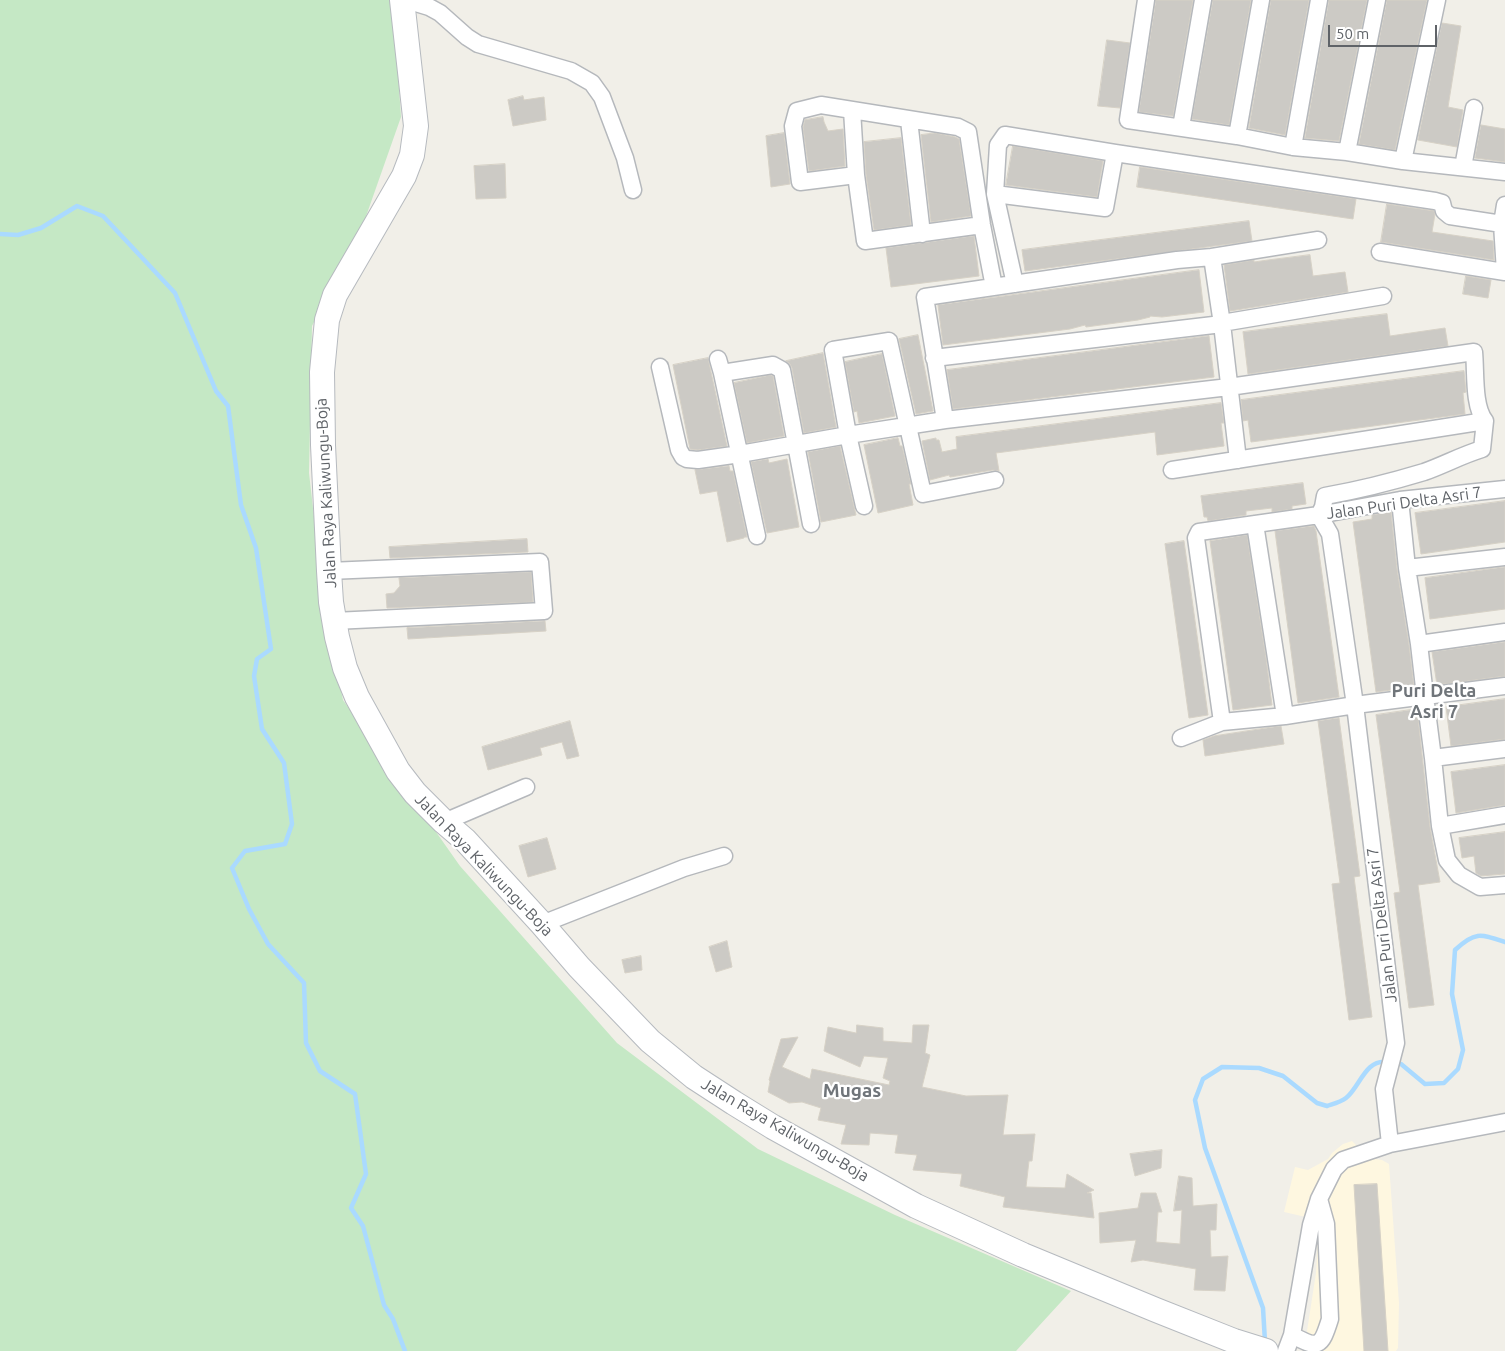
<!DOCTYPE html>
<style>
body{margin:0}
#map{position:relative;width:1505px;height:1351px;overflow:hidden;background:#f1efe8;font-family:Ubuntu,sans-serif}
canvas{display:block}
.scale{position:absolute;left:1328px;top:25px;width:109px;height:22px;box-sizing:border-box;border:2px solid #5f6368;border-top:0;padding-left:6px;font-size:15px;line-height:18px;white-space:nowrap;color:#5f6368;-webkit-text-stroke:4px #fff;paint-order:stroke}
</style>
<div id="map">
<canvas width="1505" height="1351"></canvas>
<div class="scale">50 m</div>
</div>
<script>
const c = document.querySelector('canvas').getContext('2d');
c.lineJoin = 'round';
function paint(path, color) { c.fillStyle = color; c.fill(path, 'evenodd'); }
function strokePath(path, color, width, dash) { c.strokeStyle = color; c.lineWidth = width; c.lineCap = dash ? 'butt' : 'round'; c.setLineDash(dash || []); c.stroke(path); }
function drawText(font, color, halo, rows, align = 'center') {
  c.font = font + ' Ubuntu,sans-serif'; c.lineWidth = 4.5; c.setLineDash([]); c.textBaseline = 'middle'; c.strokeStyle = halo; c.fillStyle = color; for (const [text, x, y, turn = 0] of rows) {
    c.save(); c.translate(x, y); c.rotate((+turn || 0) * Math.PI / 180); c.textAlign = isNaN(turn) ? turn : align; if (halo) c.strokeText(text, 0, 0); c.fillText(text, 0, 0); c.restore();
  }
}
const commercial = new Path2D(`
 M1352 1141 1369 1158 1382 1160 1389 1164 1399 1303 1398 1348 1396 1351H1307V1331L1316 1273 1319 1220 1284 1212 1295 1167 1308 1170 1328 1159 1332 1153 1343 1144Z`);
const green = new Path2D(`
 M0 0H393L401 117 364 222 312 326 309 473 325 613 343 700 460 866 617 1043 758 1149 895 1215 1071 1291 1016 1351H0Z`);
const stream = new Path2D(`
 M0 234 18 235 41 228 77 206 103 216 175 293 216 391 228 406 241 505 256 548 271 649 257 659 254 676 262 729 284 763 292 824 285 844 245 851 232 868 249 909 268 944 304 983 306 1043 320 1071 355 1094 366 1174 351 1208 363 1226 384 1305 393 1319 405 1351
 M1395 1063 1401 1064 1425 1084 1444 1083 1458 1069 1463 1050 1452 994 1455 950C1475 931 1481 934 1505 942
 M1265 1342 1263 1308 1205 1148 1195 1100 1203 1079 1222 1067 1259 1068 1283 1076 1317 1103 1327 1106C1333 1104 1341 1102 1346 1098 1360 1087 1365 1059 1387 1062`);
const building = new Path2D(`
 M1156 0H1193L1173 116 1139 112Z
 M1213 0H1251L1229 125 1192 119Z
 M1271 0H1309L1285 135 1249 128Z
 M1329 0H1367L1339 141 1305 138Z
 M1387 0H1427L1395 150 1359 144Z
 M1442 23 1461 26 1448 107 1463 110 1457 147 1418 140Z
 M1107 40 1130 43 1120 108 1098 106Z
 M523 96 524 100 544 97 546 120 513 126 508 100Z
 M823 117 824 122 828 131 843 129 845 166 809 171 803 127 805 120Z
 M1481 125 1505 129V162L1475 158Z
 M784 133 790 184 771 187 766 136Z
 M935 133 955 137 959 139 971 216 931 222 921 135Z
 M901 138 911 225 874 230 866 174 864 142Z
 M1013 146 1103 161 1097 197 1006 185Z
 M505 164 506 198 476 199 474 166Z
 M1140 167 1356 199 1353 219 1137 187Z
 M1387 204 1434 211 1435 214 1432 232 1493 241 1494 260 1381 242Z
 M1249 221 1252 241 1025 271 1022 250Z
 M974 236 979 276 891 287 886 248Z
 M1310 255 1313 276 1345 272 1348 292 1230 311 1224 265 1254 260V262L1268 260Z
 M1199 270 1204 312 1162 317 1150 316V317L1138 320 1086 327 1085 325 1070 329 943 345 938 305Z
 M1466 276 1491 280 1488 298 1463 294Z
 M1387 314 1390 336 1445 328 1448 346 1248 374 1243 332Z
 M918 335 933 411 916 414 899 339Z
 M1209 336 1214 377 953 409 947 370Z
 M823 353 836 427 804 433 792 368 790 364 786 361Z
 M882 354 895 416 859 423 857 411 854 412 845 362Z
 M708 358 727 446 698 450 690 449 673 365Z
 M1464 371 1466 392 1463 393 1465 414 1251 442 1248 420 1243 421 1241 400Z
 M771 375 773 376 784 436 747 443 734 383Z
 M1221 403 1224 423H1221L1224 446 1188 451 1157 455 1155 432 996 453 999 471 993 470 950 477 949 475 930 480 922 441 936 438V440H939L942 452 957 449 956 437Z
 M898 438 900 446H902L911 484H909L913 505 878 513 864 445Z
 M840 446 856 515 821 522 808 452Z
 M768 459 769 463 787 459 799 527 767 533 751 462Z
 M729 466 730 471H733L747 537H744V538L727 542 717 491 700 494 695 470Z
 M1303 483 1306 504 1292 506V509L1272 512V508L1246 511V515L1208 521 1207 517H1204L1201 496Z
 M1505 501V542L1421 554 1415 513Z
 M1391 512 1397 569 1409 645 1414 687 1376 692 1353 522 1372 519V515Z
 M1314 526 1316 531 1339 697 1298 703 1275 531Z
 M1247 535 1266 658 1272 705 1233 710 1210 541Z
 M527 539 528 552 390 558 389 547Z
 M1184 541 1208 715 1189 718 1165 544Z
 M1505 567V609L1430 619 1425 578Z
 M531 572 533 602 387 608 386 594 394 593 400 586 399 578Z
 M545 621 546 631 408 639 407 628Z
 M1505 642V676L1437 685 1432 652Z
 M1505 699V739L1451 746 1446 707Z
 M1417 709 1430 827 1440 882 1418 885 1434 1005 1409 1008 1394 893 1400 892 1376 715Z
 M1339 718 1360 876 1354 877 1372 1017 1349 1020 1332 884 1340 883 1318 721Z
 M570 721 579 756 567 759 562 742 540 748 542 755 488 770 482 747Z
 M1281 726 1284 744 1205 756 1203 740 1214 736Z
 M1505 765V805L1456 813 1451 772Z
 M1505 832V874L1481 876 1476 873 1474 856 1462 858 1459 838Z
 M547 838 556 869 528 877 519 846Z
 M727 941 732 967 716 972 709 947Z
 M641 956 642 970 625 973 622 960Z
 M857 1025 883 1028V1041L912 1043 913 1025H929L925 1053 930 1055 922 1087 966 1096 1008 1095 1003 1135 1035 1134 1032 1161H1029L1026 1187 1065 1188 1067 1174 1094 1190 1087 1193H1091L1094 1218 1003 1207 1005 1197 960 1186 962 1174 913 1170 917 1155 895 1153 898 1135 870 1133 869 1145 841 1144 846 1125 818 1120 821 1108 802 1102 789 1103 768 1092 770 1081 769 1080 781 1039 798 1037 782 1067 810 1079 812 1069 889 1085 890 1081 883 1078 888 1058 864 1056 860 1067 824 1051 828 1027 856 1033Z
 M1162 1150 1161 1168 1135 1176 1130 1154Z
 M1179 1176 1192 1178 1193 1206 1217 1204 1216 1230H1210L1211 1257 1228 1256 1225 1291 1194 1290 1196 1269 1143 1260 1131 1262 1136 1240 1100 1243 1099 1213 1138 1208 1141 1193H1156L1162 1212H1158L1156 1242 1180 1244 1182 1210 1174 1211Z
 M1377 1184 1388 1351H1364L1354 1185Z`);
const minor = new Path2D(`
 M406 0 429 7 440 13 467 37 478 44 571 71 592 83 602 97 625 158 633 190
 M1146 0 1128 120 1237 136 1293 147 1347 152 1403 161 1505 172
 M852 110 856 175
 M909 120 922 234
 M1181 127 1203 0
 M1237 136 1261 0
 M1293 147 1319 0
 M1347 152 1377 0
 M1403 161 1437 0
 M1463 167 1474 108
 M995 194 1105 208 1115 153
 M1505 205 1502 224 1505 272
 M982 225 865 241 856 175 800 182 793 126 797 111 821 105 958 127 968 132 982 225 994 287
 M1380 252 1505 272
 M1212 257 1318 240
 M1015 284 995 194 998 145 1005 135 1115 153 1435 201 1442 203 1444 211 1450 216 1502 224
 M1222 323 1383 296
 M934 358 1222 324
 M718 359 722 373 773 365 782 370 811 524
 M660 367 679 450 683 457 687 459 698 460 740 454 848 435 945 420 1229 387 1474 352C1476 372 1473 406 1485 421L1482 449C1462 455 1444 465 1424 472 1391 482 1359 490 1325 496L1323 507 1319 515 1199 532 1196 538 1222 722
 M722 373 757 536
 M945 420 925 297 1177 260 1212 257 1222 324 1238 460
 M1172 470 1485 421
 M1400 500 1407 568 1419 644 1425 696 1433 758 1440 826 1447 860 1459 875 1480 887 1505 885
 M864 506 848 435 833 350 889 341 923 494 995 480
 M1255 524 1285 716
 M1407 568 1505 557
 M329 571 540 562 544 611 334 621
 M1419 644 1505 632
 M1181 738 1222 722 1285 716 1355 705 1505 686
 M1433 758 1505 749
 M444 822 526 787
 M1440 826 1505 815
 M542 924 684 868 724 856
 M1390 1144 1384 1089 1396 1043 1355 705 1330 534 1319 515 1400 500 1505 489
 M1292 1335C1318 1349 1321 1348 1330 1319L1326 1224 1319 1199
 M1286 1351 1292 1335 1311 1225 1319 1199 1334 1169 1343 1160 1390 1144 1505 1122`);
const secondary = new Path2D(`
 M402 0 416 126 412 155 404 176 335 295 327 320 322 372 323 445 329 571 331 602 337 637 345 668 357 697 398 771 415 793 444 822 465 840 542 924 579 967 650 1041 694 1077 734 1103 773 1127 916 1206 1023 1255 1156 1310 1234 1341 1266 1351`);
const streetNames = [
 ["Jalan Raya Kaliwungu-Boja",326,493,-93],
 ["Jalan Puri Delta Asri 7",1404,503,-8],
 ["Jalan Raya Kaliwungu-Boja",484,865,46],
 ["Jalan Puri Delta Asri 7",1382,925,-97],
 ["Jalan Raya Kaliwungu-Boja",785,1130,30]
];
const neighbourhoodNames = [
 ["Puri Delta",1434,691],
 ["Asri 7",1434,712]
];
const quarterNames = [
 ["Mugas",852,1091]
];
paint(commercial, '#fef7e0');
paint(green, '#c5e8c5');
strokePath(stream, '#aadaff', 4.5);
paint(building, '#cccac5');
strokePath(building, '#d6d1c6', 1);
strokePath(minor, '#b5b8bc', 19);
strokePath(secondary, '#b6babf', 26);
strokePath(minor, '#fff', 16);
strokePath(secondary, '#fff', 24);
drawText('16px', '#5f6368', '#fff', streetNames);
drawText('bold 18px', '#70757a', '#fff', neighbourhoodNames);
drawText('bold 19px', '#70757a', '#fff', quarterNames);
</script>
